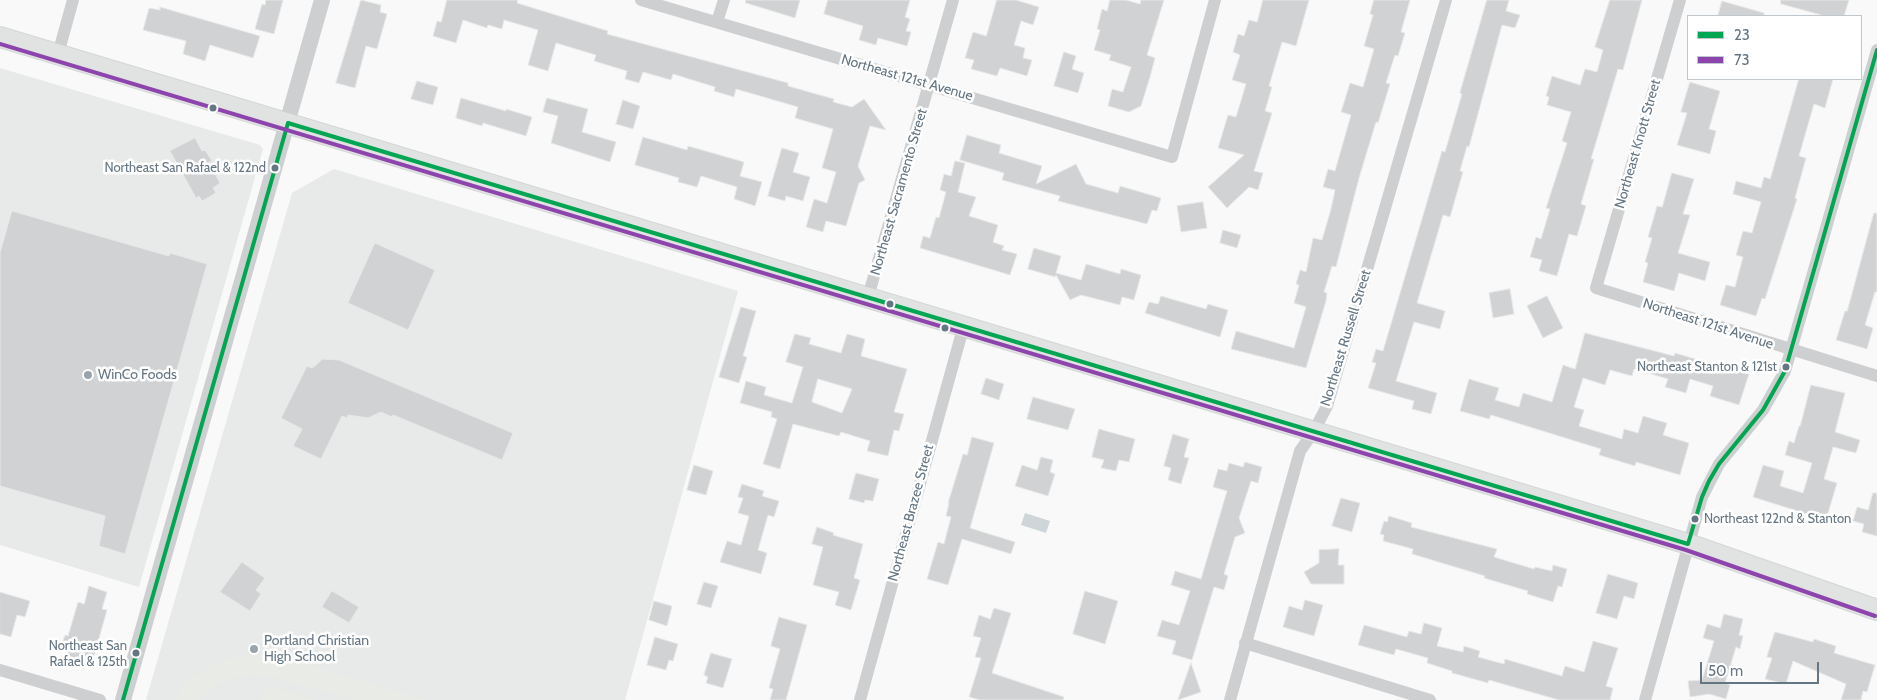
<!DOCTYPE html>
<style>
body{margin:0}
#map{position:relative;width:1877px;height:700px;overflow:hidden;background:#f9f9f9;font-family:Cabin,sans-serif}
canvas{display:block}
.legend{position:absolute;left:1687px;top:15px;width:175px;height:65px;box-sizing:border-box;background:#fff;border:1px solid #c1c8cd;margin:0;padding:6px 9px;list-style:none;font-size:15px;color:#657683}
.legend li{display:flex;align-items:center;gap:10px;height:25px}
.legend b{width:25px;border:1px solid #c1c8cd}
.scale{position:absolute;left:1700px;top:662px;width:119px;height:22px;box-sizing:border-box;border:2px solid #657683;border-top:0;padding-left:6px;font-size:15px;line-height:18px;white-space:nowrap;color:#657683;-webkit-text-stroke:4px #fff;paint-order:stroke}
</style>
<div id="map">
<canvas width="1877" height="700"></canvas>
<ul class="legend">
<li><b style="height:6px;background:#00a651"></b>23</li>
<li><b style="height:6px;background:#8e44ad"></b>73</li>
</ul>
<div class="scale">50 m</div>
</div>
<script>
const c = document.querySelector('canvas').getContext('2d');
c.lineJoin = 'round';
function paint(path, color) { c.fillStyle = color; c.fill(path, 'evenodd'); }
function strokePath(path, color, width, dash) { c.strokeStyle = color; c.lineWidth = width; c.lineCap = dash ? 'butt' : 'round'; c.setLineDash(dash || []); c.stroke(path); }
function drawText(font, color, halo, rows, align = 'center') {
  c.font = font + ' Cabin,sans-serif'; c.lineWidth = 5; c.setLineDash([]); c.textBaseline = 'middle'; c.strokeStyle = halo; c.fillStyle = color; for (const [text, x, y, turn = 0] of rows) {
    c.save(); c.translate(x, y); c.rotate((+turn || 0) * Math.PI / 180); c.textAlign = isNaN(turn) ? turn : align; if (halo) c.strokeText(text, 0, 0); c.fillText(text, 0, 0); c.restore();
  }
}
const built = new Path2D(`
 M0 68 260 145 263 149 139 587 0 545Z
 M334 169 738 291 625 700H146L292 193Z`);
const green = new Path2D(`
 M245 654 277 655 425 700H352L273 677 248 675 224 681 203 695 200 700H174C195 669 210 664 245 654Z
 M264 685 316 700H260Z`);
const water = new Path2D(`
 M1025 513 1050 521 1046 533 1021 525Z`);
const building = new Path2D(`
 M266 0H283L274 34 255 29 262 4 265 5Z
 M361 0 381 5 380 12 387 14 377 49 366 46 355 88 336 83Z
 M447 0H518L517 3 608 31 607 34 788 83V86L834 99 833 102 852 107 864 99 886 130 870 126 858 166 865 180 859 183 846 226 826 221 823 232 806 227 814 199 827 203 836 172 822 168 833 129 795 118 798 107 736 89 734 97 714 91 715 87 673 74 671 80 643 72 639 83 625 79 627 71 594 61 596 55 556 43 548 71 528 65 538 30 504 20 502 29 488 25 487 28 463 20 456 43 433 36 437 21 441 22Z
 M746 0H800L795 18 746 3Z
 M828 0H910L905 17 910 19 906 31 911 32 907 46 878 38 876 45 859 40 863 26 824 14Z
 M997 0H1016L1039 7 1033 25 1021 21 1014 45 1025 48 1023 58 1032 60 1027 76 1000 68 997 76 971 69 974 60 965 58 973 32 986 36Z
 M1110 0H1126L1140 4 1141 0H1164L1147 55 1155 58 1150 77 1141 106 1129 112 1108 106 1112 89 1123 92 1131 67 1109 60 1111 55 1094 50 1100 30 1097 29 1102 9 1107 11Z
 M1263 0H1309L1296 46 1282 42 1269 86 1272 87 1265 111 1272 113 1254 171 1263 173 1258 190 1249 187 1227 208 1208 187 1244 155 1218 148 1228 115 1236 117 1246 84 1232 80 1240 55 1233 52 1238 34 1244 36 1249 20 1257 22Z
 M1374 0H1410L1401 32 1405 33 1398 56 1395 55 1386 83 1390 84 1378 123 1376 122 1359 178 1336 267 1332 266 1324 292 1327 293 1326 301 1306 368 1231 349 1236 331 1294 348 1306 307 1294 303 1299 285 1296 284 1300 270 1306 272 1313 238 1322 240 1331 209 1335 190 1323 187 1328 169 1335 171 1351 115 1341 112 1350 83 1363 87 1374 49 1364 46 1373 15 1370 14Z
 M1487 0H1509L1506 11 1520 15 1515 28 1502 25 1469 147 1467 146 1460 171 1463 172 1450 217 1443 215 1417 303 1445 311 1440 329 1414 322 1396 381 1437 393 1431 414 1412 409 1414 401 1368 388 1376 363 1372 362 1376 349 1383 351 1442 151 1445 152 1462 94 1460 93Z
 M1610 0H1642L1623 70 1618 69 1591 159H1594L1581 204 1586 206 1577 236 1569 234 1557 276 1539 271 1542 260 1530 257 1536 237 1541 239 1550 209 1546 208 1567 143 1562 141 1571 112 1547 105 1549 97 1546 96 1552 76 1580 85 1585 69 1597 72 1603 50 1595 47Z
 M1781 0H1849L1844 16H1825L1781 4Z
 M1722 1 1764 13V16H1718Z
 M160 7 260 36 253 58 210 45 205 61 183 54 186 41 143 30 149 8 160 10Z
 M1064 52 1076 56 1072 69 1084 73 1078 93 1054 86Z
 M1799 79H1833L1825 108 1814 104 1799 156 1806 158 1795 198 1797 199 1765 299 1762 298 1756 316 1720 305 1726 285 1735 287 1743 257 1736 255 1743 231 1752 233 1761 202 1733 194 1736 181 1761 188 1764 177 1770 179Z
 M417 81 438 87 433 105 411 99Z
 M1690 82 1720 91 1709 129 1716 131 1710 154 1677 145 1687 113 1681 112Z
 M461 98 506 111V109L532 117 526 136 483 123 482 126 456 118Z
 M547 98 588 109 582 132 616 142 610 162 551 143 558 116 543 112Z
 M623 100 640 106 633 129 616 124Z
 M967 135 1001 145 999 153 1042 166 1036 184 1076 164 1086 184 1118 193 1120 186 1161 198 1157 211 1152 210 1147 224 1058 201 1060 196 1002 180 1004 173 960 160Z
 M643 137 687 150 688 146 744 162 740 176 762 182 755 206 734 199 737 187 701 176 697 187 678 182 679 178 635 165Z
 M195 138 202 151 205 150 212 161 209 162 220 183 213 188 216 193 202 201 199 196 196 198 170 151Z
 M782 148 799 153 793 172 810 177 803 201 786 196 785 201 768 196Z
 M955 161 965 163 958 192 976 197 969 216 998 225 993 242 1004 246 1002 250 1017 254 1010 275 920 248 923 236 930 238 936 217 939 218 946 192 940 190 944 174 951 176Z
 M1672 173 1694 179 1683 214 1690 215 1678 253 1710 262 1705 281 1679 273 1674 291 1643 282 1648 263 1645 262 1652 238 1648 237 1657 206 1662 207Z
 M1203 202 1207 228 1181 232 1177 206Z
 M12 211 169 256 170 253 207 264 125 554 99 546 105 516 0 486V253Z
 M1874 213H1877V292H1875L1865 325 1873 328 1867 349 1836 340 1845 311H1847Z
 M1223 230 1241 235 1237 248 1220 243Z
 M375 243 435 270 408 330 348 303Z
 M1034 248 1061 256 1056 273 1081 280 1086 264 1120 274 1121 269 1141 275 1134 300 1122 297 1120 305 1081 295 1070 300 1056 275 1055 277 1028 269Z
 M1510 289 1514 314 1493 318 1489 293Z
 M1161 296 1206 309 1208 304 1228 310 1220 337 1145 313 1149 302 1158 304Z
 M1547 296 1563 328 1543 338 1527 306Z
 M741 307 756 311 743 356 747 357 739 383 719 377Z
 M1585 333 1674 356 1675 353 1719 366V364L1749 374 1739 405 1710 396 1713 386 1690 379 1686 393 1665 387 1668 379 1634 369 1632 376 1610 370 1605 385 1583 378 1574 407 1584 410 1579 426 1622 439 1624 429 1638 433 1643 416 1667 423 1663 435 1689 443 1680 475 1636 462 1635 466 1599 455 1601 449 1491 415 1489 419 1460 411 1469 379 1499 388 1495 400 1519 407 1523 393 1552 402 1563 365 1575 369Z
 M795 334 811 338 809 344 841 353 847 334 865 339 861 356 907 369 894 412 904 414 899 431 894 430 888 456 867 451 870 441 841 432 839 436 793 424 780 469 763 464 777 419 771 417 772 412 740 403 746 381 766 387 764 395 792 403 803 367 786 362ZM818 379 852 389 842 413 812 402Z
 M323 359 339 360 513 433 502 460 393 415 392 417 381 412 368 418 348 415 347 418 342 416 321 459 293 446 302 429 281 418 307 366 312 368Z
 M986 378 1004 384 999 400 981 394Z
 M1811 385 1845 393 1835 432 1860 440 1856 453 1833 447 1824 479 1837 483 1826 520 1753 497 1763 465 1784 471 1780 486 1803 493 1812 463 1785 455 1789 441 1794 443 1799 426H1800Z
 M1033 397 1075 409 1068 430 1027 419Z
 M1099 429 1135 439 1129 462 1119 460 1116 471 1101 468 1104 460 1092 457Z
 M1173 434 1189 439 1184 457 1189 458 1181 484 1168 480 1171 468 1164 466Z
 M972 437 994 443 970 528 1015 542 1011 554 962 539 948 585 927 579 938 542 944 544 951 517 946 516 949 503H948L963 454 967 455Z
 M1041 457 1053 460 1050 472 1055 474 1048 496 1015 486 1022 465 1037 470Z
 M1245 462 1262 467 1258 483 1251 481 1239 518 1245 533 1235 537 1224 574 1228 576 1224 590 1214 587 1192 660 1172 654 1176 641 1157 636 1162 620 1179 625 1190 591 1171 585 1175 571 1201 579 1227 491 1213 487 1218 469 1227 471 1229 463 1243 467Z
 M694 465 713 471 706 495 687 490Z
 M856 473 879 479 873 501 865 500 864 503 849 499Z
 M742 484 764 491 762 496 779 501 774 517 768 515 758 550 767 553 761 574 720 562 727 541 741 545 749 516 738 513 743 498 738 497Z
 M1873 493H1877V536L1862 532 1864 524 1853 521 1857 507 1868 510Z
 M1341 498 1360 503 1352 532 1332 526Z
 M1389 516 1412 523 1411 527 1497 549 1494 557 1534 569 1535 567 1552 571 1553 565 1567 569 1562 587 1558 586 1553 602 1527 594 1528 591 1484 578 1485 576 1412 554 1413 549 1383 541 1384 535 1380 534 1384 521 1387 522Z
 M817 527 834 533 833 535 863 544 854 578 860 580 851 610 835 605 839 592 813 585 823 547 812 544Z
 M1339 549 1338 565H1344V584H1311L1304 572 1319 563V550Z
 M242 562 265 578 256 590 261 594 250 611 220 592Z
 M1608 574 1638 583 1634 599 1624 596 1617 619 1596 613Z
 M704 582 718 586 711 608 697 604Z
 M89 586 107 592 102 609 107 610 91 667 66 658 67 653 60 650 65 635 68 636 78 602 84 604Z
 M332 591 359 607 349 623 322 607Z
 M1085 591 1118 601 1105 644 1073 634Z
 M0 592 30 601 25 617 17 615 11 637 0 634Z
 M1305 600 1323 605 1314 636 1283 627 1289 606 1302 610Z
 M654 601 672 606 667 626 649 620Z
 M994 608 1011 613 992 673 1064 697 1063 700H980L969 697 981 658 975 657 981 638 973 636 979 615 990 619Z
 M1724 614 1743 619 1739 635 1743 636 1740 649 1736 647 1725 683 1730 685 1726 699 1709 694 1690 697 1688 681 1702 680 1714 641 1703 638 1707 624 1720 628Z
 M779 617 807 625 786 700H770L773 689 769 688 780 649 771 646Z
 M1424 623 1442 628 1437 646 1463 652 1464 646 1480 651 1478 657 1504 664 1505 659 1562 676 1565 666 1584 672 1593 641 1618 648 1606 686 1613 688 1610 700H1559L1489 680 1488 683 1452 673V671L1427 663 1428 658 1396 649 1394 655 1358 645 1364 625 1407 637 1409 631 1421 634Z
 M1775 632 1813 642 1814 639 1836 646 1834 653 1875 665 1867 692 1863 691 1861 700H1841L1846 684 1793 661 1786 684 1765 679 1772 658 1767 657Z
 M655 637 678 644 673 661 669 660 666 670 647 665Z
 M711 653 732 659 723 688 706 683 708 677 704 675Z
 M1191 663 1201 692 1178 700Z`);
const minor = new Path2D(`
 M641 0 1172 157 1215 0
 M1680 0 1596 288 1877 376
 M717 22 724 0
 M58 54 73 0
 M868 297 953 0
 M1245 643 1430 700
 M0 670 100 700
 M860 700 964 325
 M1230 700 1300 451 1314 431 1327 406 1446 0
 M1645 700 1702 497 1719 464 1763 410 1785 371 1877 50`);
const tertiary = new Path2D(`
 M123 700 322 0`);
const primary = new Path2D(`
 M0 37 1688 544 1877 610`);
const bus1 = new Path2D(`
 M288 123 1688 544
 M1688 544 1702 497 1709 481 1719 464 1763 410 1785 371 1877 50
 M123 700 288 123`);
const bus2 = new Path2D(`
 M0 44 1686 550 1875 616`);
const markers = [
 [213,108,4.5,"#657683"],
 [275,168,4.5,"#657683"],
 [890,304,4.5,"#657683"],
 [945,328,4.5,"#657683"],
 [1786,367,4.5,"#657683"],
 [88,375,5,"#99a4ac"],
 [1695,519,4.5,"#657683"],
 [254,649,5,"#99a4ac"],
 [136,653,4.5,"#657683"]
];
const busNames = [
 ["Northeast San Rafael & 122nd",266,168],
 ["Northeast Stanton & 121st",1777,367],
 ["Northeast 122nd & Stanton",1704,519,"left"],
 ["Northeast San",127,646],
 ["Rafael & 125th",127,662]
];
const streetNames = [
 ["Northeast 121st Avenue",907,78,16],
 ["Northeast Knott Street",1638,144,-74],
 ["Northeast Sacramento Street",899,192,-74],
 ["Northeast 121st Avenue",1708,324,18],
 ["Northeast Russell Street",1346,338,-73],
 ["Northeast Brazee Street",911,513,-75]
];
const poiNames = [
 ["WinCo Foods",98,375],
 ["Portland Christian",264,641],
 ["High School",264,657]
];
paint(built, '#e8e9e9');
paint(green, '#e8ebe6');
paint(water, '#ced6d9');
paint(building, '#d0d2d3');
strokePath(building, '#e8e8e8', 1);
strokePath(primary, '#d5d6d7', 22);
strokePath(minor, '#cecfd0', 12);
strokePath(tertiary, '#cecfd0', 16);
strokePath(primary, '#e1e2e2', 20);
strokePath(bus1, '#00a651', 4);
strokePath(bus2, '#8e44ad', 4);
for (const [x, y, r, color] of markers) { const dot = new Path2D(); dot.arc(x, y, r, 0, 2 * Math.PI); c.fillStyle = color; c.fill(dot); strokePath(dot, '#fff', 2); }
drawText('13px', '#657683', '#fff', busNames, 'right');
drawText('14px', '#657683', '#fff', streetNames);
drawText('14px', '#657683', '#fff', poiNames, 'left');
</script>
